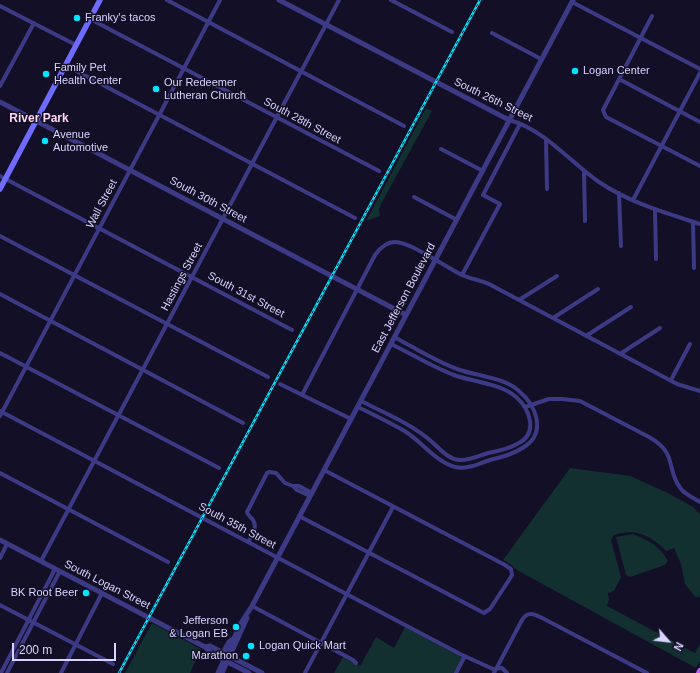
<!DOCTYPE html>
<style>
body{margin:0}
#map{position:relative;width:700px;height:673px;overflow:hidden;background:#130f26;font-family:Arial,sans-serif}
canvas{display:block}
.north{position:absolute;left:648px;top:621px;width:40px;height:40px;-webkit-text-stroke:3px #130f26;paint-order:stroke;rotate:118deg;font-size:11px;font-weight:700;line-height:16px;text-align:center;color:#d9d4ff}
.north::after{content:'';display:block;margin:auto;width:14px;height:18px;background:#d9d4ff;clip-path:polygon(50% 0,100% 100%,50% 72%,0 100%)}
.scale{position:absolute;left:12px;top:643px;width:104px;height:18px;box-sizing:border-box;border:2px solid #d9d4ff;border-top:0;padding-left:5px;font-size:12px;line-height:14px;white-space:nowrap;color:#d9d4ff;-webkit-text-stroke:3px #130f26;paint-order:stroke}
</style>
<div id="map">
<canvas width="700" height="673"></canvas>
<div class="north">N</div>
<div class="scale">200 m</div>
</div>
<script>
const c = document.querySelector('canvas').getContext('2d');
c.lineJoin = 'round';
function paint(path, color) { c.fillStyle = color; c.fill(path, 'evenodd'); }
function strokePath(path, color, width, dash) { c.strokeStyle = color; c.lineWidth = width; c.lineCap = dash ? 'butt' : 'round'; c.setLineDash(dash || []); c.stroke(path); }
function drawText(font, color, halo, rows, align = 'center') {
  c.font = font + ' Arial,sans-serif'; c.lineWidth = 3; c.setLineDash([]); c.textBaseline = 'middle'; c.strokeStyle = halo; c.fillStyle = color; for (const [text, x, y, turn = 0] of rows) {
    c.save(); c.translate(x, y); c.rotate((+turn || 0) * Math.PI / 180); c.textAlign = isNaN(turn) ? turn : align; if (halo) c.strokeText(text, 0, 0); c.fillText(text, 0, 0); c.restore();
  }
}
const green = new Path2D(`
 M426 108 432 111 381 204 379 209 380 216 366 221Z
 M570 468 630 476 668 493 693 507 700 514V598L698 596 696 598 685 584 681 564 674 548 666 551C650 535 635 528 614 535L611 540 621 577 614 591 608 593 609 600 607 606 695 653 700 644V661L696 668 515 569 512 565 503 560Z
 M633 534C648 540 660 546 668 561L665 565 630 577 626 575 616 537Z
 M152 623 201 649 190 673H125Z
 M405 627 463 658 455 673H334L343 657 360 666 376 637 394 648Z`);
const minor = new Path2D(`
 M167 0 404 126
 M391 0 452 32
 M572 2 700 69
 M0 6 76 45
 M652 16 603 110 606 117 700 166
 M90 19 379 171
 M492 33 541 59
 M65 65 355 218
 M619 79 700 122
 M0 86 34 23
 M509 120C544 129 571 163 599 182 630 203 666 213 700 224
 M546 139 547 189
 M441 149 483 171
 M584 171 585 221
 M0 176 292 330
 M619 193 621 246
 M414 197 457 220
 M633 200 700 73
 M655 209 656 259
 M693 222 694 268
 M0 236 268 377
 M462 275 500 204 483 195 520 124
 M0 294 243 423
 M519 300 557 276
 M553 318 598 289
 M586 336 631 307
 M0 353 219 468
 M620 354 660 328
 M671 380 690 344
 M280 384 351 419
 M302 395 375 255C380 248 386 242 395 242 411 242 445 267 462 275 471 279 480 280 489 284L677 384 700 391
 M361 401C384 413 412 424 432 442 440 449 448 459 459 460 468 461 479 456 488 453 498 451 509 449 517 444 539 434 530 409 516 397 500 383 473 382 454 375 432 367 412 354 391 344
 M358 407C374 415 391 423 406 432 422 442 436 462 455 467 467 470 480 463 490 460 502 457 514 454 524 447 547 433 536 405 519 391 504 377 476 376 457 369 435 361 415 348 394 337
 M525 407 549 399H562L580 401 649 437C679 454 665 469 681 489 686 495 694 498 700 502
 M0 411 460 654 493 669 502 668 507 673
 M0 416 220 0
 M0 473 168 562
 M293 486 297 490 310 496
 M299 516 484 613 490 609 509 580 512 575 511 569 505 565 324 470
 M248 542C252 535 258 527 253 520 250 516 248 516 247 512L267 473 269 472 276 473 285 483 293 486H299L312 493
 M0 558 7 544
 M41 561 339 0
 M0 605 113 664
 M252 606 353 660 356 663
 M1 673 55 569
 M7 673 60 571
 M61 673 102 593
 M305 673 393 507
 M456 673 465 656
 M494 673 522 620C529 609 537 616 546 620L647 673`);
const tertiary = new Path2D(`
 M279 0 509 120
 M0 102 406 315
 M0 540 205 647 212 654 249 673
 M205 647 210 646 262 673
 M223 653 229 642 234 638
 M218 673 241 623 252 606 573 0
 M222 673 247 618`);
const secondary = new Path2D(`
 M0 189 100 0`);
const primary = new Path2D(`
 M699 673 700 671`);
const rail = new Path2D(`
 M119 673 480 0`);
const markers = [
 [77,18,4,"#00e5ff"],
 [575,71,4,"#00e5ff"],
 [46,74,4,"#00e5ff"],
 [156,89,4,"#00e5ff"],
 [45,141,4,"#00e5ff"],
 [86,593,4,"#00e5ff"],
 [236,627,4,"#00e5ff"],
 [251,646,4,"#00e5ff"],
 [246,656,4,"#00e5ff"]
];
const poiNames = [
 ["Franky's tacos",85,18],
 ["Family Pet",54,68],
 ["Health Center",54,81],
 ["Logan Center",583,71],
 ["Our Redeemer",164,83],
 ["Lutheran Church",164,96],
 ["Avenue",53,135],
 ["Automotive",53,148],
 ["BK Root Beer",78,593,"right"],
 ["Jefferson",228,621,"right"],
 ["& Logan EB",228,634,"right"],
 ["Logan Quick Mart",259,646],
 ["Marathon",238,656,"right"]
];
const streetNames = [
 ["South 26th Street",493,100,26],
 ["South 28th Street",302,121,28],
 ["South 30th Street",208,200,28],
 ["Wall Street",102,204,-62],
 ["Hastings Street",182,277,-62],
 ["South 31st Street",246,295,28],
 ["East Jefferson Boulevard",404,298,-62],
 ["South 35th Street",237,526,28],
 ["South Logan Street",107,585,27]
];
const neighbourhoodNames = [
 ["River Park",39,119]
];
paint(green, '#12302f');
strokePath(minor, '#3d3a85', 4);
strokePath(tertiary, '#3d3a85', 5);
strokePath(secondary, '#6f6bff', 5.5);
strokePath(primary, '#c25bff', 6);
strokePath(rail, '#00e5ff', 2.5);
strokePath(rail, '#130f26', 1, [3]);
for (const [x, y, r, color] of markers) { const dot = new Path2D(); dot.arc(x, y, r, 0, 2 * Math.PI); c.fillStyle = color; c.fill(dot); strokePath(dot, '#130f26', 1.5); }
drawText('11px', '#d9d4ff', '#130f26', poiNames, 'left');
drawText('11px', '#d9d4ff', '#130f26', streetNames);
drawText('bold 12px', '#ffd6f0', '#130f26', neighbourhoodNames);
</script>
